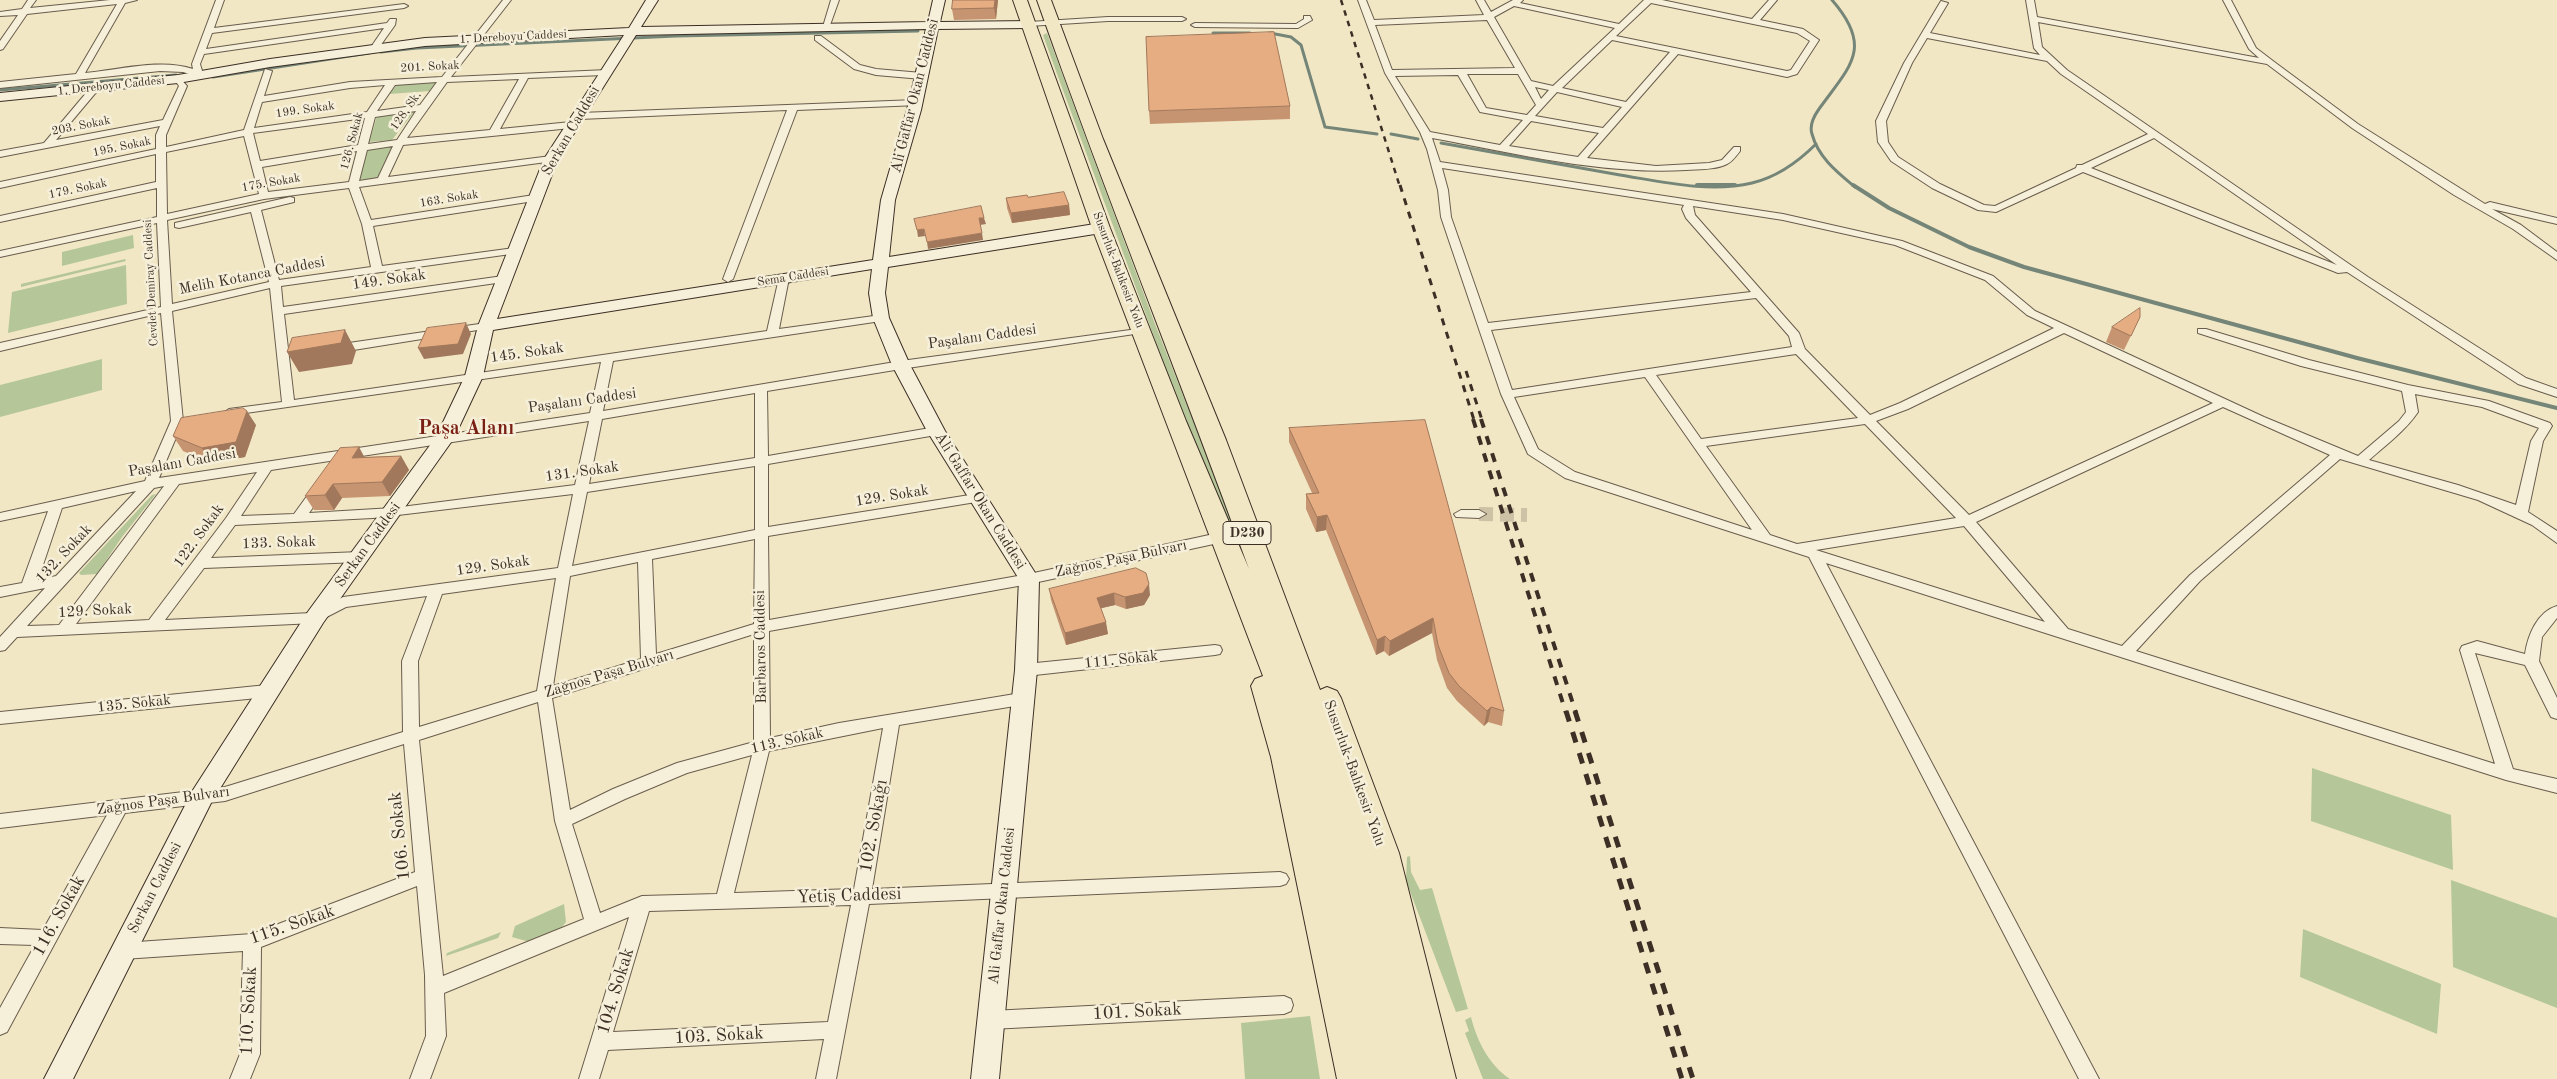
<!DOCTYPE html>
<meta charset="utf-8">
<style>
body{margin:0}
canvas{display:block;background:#f1e7c5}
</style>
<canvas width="2557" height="1079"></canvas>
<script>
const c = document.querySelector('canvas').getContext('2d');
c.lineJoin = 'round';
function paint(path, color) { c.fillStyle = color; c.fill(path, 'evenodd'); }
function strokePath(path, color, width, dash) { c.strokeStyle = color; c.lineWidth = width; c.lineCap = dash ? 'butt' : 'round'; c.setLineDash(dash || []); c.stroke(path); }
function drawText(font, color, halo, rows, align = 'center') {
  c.font = font + ' "Old Standard TT",serif'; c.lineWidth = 5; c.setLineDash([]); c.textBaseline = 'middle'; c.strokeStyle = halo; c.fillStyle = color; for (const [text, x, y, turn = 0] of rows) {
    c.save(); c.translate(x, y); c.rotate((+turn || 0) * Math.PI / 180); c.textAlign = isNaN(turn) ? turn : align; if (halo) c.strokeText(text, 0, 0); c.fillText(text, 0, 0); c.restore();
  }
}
const green = new Path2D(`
 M1047 33 1155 324 1234 525 1257 593 1188 429 1057 74 1043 35Z
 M438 81 430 91 389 94 398 83Z
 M414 112 392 140 369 142 377 116Z
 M394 145 379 178 359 180 368 149Z
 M133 235 134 248 62 266V252Z
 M125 259 126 261 21 287V284Z
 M126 265 127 304 8 333 12 292Z
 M102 359V390L0 417V385Z
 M156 494 122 537 97 574 81 575 79 573 152 495Z
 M2312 768 2451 815 2453 870 2311 821Z
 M1410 856 1411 872 1420 890 1432 888 1468 1009 1456 1012 1406 881 1407 857Z
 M2451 880 2557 918V1008L2453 967Z
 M564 904 566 922 559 931 533 943 512 937 515 926Z
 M2303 929 2441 984 2437 1034 2300 977Z
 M501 932 498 938 446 956 447 953Z
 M1310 1016 1320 1079H1245L1241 1023Z
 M1471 1017C1477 1041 1489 1065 1510 1079H1483L1465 1033 1469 1031 1465 1020Z`);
const streamFar1 = new Path2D(`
 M1832 0C1874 48 1850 66 1819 109 1814 116 1809 125 1812 134 1818 157 1837 172 1855 187
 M1213 33H1250
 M1270 33 1291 37 1301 45 1325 127 1377 134
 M381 52 417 48 676 36 918 31
 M213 77 369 53
 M0 90 176 75
 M1391 134 1418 139
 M1441 143C1501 154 1561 165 1620 175 1663 182 1710 193 1752 183 1777 177 1798 162 1816 144`);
const stream = new Path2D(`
 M1697 185H1735
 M1853 185 1889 208 1969 247 2024 267 2357 358 2557 408`);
const streetTunnel = new Path2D(`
 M1479 514 1527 515`);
const street = new Path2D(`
 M28 0H36L30 8 110 0H137L125 3 85 73C119 70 161 58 193 69L192 64 216 0H224L214 28 404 4 408 6 404 8 212 33 206 49 387 23 390 19H396L395 25 378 49 375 50 371 47 384 28 204 54 200 64 203 74 199 77 183 72 160 71 0 88V82L76 74 117 4 27 14 3 49 0 50V41L18 15 0 16V12L22 9Z
 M503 0H511L451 77 607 70 608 72 604 75 528 78 500 129 571 122 576 125 571 128 403 145 388 177 551 156 556 159 554 161 359 187 371 220 534 195 539 198 534 201 373 226 382 266 514 248 518 249V253L281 286 283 307 503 276 508 279 503 282 284 314 294 400 767 331 779 278 784 275 789 278 779 329 881 315 887 318 881 321 613 361 603 411 901 361 1145 328V332L1141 333 901 369 767 391 768 456 936 427 942 431 936 435 768 464V527L976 494 983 498 976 502 768 536 769 620 1029 574 1223 532 1230 537 1223 542 1029 584 769 631 770 738 839 723 1021 693 1026 695 1029 699 1026 703 1021 705 899 725 872 889 1280 872 1286 874 1289 879 1286 884 1280 886 869 904 836 1079H816L824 1039 608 1050 599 1079H579L629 917 444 993 446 1036 430 1079H410L426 1036 425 975 417 886 261 947 260 1054 250 1079H230L240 1054 243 951 123 959 117 957 114 951 117 945 123 943 252 934 415 872 404 744 225 801 125 813 7 1032 0 1035V1008L35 945 0 944V928L43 930 107 815 0 828V814L225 787 403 732 402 661 427 596 346 607 315 623 17 637 5 650 0 651V637L45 588 0 597V587L22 583 48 511 0 521V513L145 481 171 421 161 313 0 351V343L161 307 157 223 0 257V251L157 217V188L0 222V216L156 182V154L0 188V182L156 149V135L160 126 0 157V151L44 143 92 86 95 85 99 88 98 90 56 140 163 120 179 86 174 79 178 76 187 86 166 135V147L244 130 265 69 272 71 264 96 350 82 442 77ZM519 79 490 130 407 138 447 82ZM437 82 420 105 377 111 395 85ZM385 85 367 112 254 128 262 102 350 88ZM416 111 397 140 368 144 375 117ZM365 118 358 145 260 161 253 133ZM244 136 259 194 167 214 166 152ZM393 146 378 178 359 181 367 150ZM357 151 349 182 268 192 262 167ZM349 188 362 224 371 267 279 280 261 210 294 202V198L290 197 175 223V227L179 228 251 212 269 282 172 304 167 220 264 199ZM270 288 282 402 229 409 223 413 225 416 601 362 590 413 159 478 183 421 172 311ZM755 393V458L589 484 602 419ZM589 421 575 485 393 508 309 513 327 488 320 484 315 485 294 514 241 516 271 470ZM755 466V530L572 566 587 492ZM257 472 226 518 149 620 76 624 179 484ZM164 486 59 625 27 626 154 488ZM136 491 56 576 38 580 62 508ZM573 494 558 568 343 597 312 613 165 620 204 568 360 562 367 557 360 552 211 558 235 525 373 518ZM755 539 754 624 656 654 652 559ZM638 562 641 659 553 686 570 576ZM556 578 537 691 419 727 418 661 442 594ZM754 634V742L677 763 613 789 570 810 552 698ZM538 702 555 821 584 919 443 976 419 740ZM883 728 854 889 734 893 769 751ZM752 755 717 894 642 896 600 913 572 824 625 799 687 773ZM851 905 828 1022 613 1032 649 911Z
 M831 0H839L829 28 822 30Z
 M1358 0H1366L1374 20 1484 15 1476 0H1484L1491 12 1513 0H1523L1520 3 1619 24 1644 0H1662L1752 19 1769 0H1777L1760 20 1803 29 1819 40 1797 74 1787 77 1678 54 1587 158 1656 166 1709 163 1722 160 1734 147H1740V151C1737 155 1732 162 1727 164 1715 170 1699 169 1686 170 1602 175 1514 153 1432 138L1440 162 1783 214 1902 241 1993 276 2035 311 2264 417 2358 456 2399 421 2406 412 2402 391 2301 366 2198 333V329H2206L2309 360 2408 385 2489 401 2550 423 2552 426 2543 441 2528 512 2557 531V543L2532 525 2478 500 2340 459 2200 581 2136 651 2495 764 2460 650 2462 646 2477 641 2525 654C2528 635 2537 612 2557 606V618L2542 637 2539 661 2557 698V719L2551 717 2525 665 2475 653 2513 769 2557 779V793L2506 780 1826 563 2099 1079H2079L1809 557 1565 478 1528 454 1501 394 1441 217 1438 190 1427 149 1420 132 1385 73ZM1651 3 1797 33 1810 41 1791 70 1787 71 1616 36ZM1514 6 1615 28 1553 86 1531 81 1494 17ZM1487 20 1515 68 1392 70 1375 25ZM1612 40 1670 52 1626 102 1562 88ZM1467 74H1518L1536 105 1527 115 1486 108ZM1458 75 1480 112 1523 120 1500 145 1430 132 1395 76ZM1535 87 1549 90 1541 99ZM1557 92 1622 107 1603 128 1535 116ZM1531 121 1599 133 1578 157 1509 146ZM1442 168 1684 205 1682 209 1686 218 1751 292 1488 323 1451 217 1448 190ZM1693 206 1783 220 1895 245 1985 280 2027 315 2054 328 1900 403 1870 415 1805 349 1799 333 1695 215ZM1756 298 1789 336 1792 347 1512 390 1491 330ZM2064 333 2213 403 1969 515 1876 421 1908 409ZM1796 354 1858 418 1701 439 1656 375ZM1645 377 1752 530 1575 472 1538 449 1514 397ZM2415 394 2482 407 2539 428 2531 441 2516 505 2458 485 2369 460C2386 445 2405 431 2418 412ZM2223 407 2330 455 2190 575 2122 646 2068 629 1976 522ZM1865 424 1956 518 1797 544 1770 535 1706 446ZM1964 526 2045 622 1816 550Z
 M2026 0H2034L2037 17 2259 58 2249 49 2223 0H2231L2256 48 2273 61 2358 124 2485 204 2490 202 2557 218V224L2492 209 2521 225 2557 252V260L2513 229 2454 195 2352 128 2267 64 2038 22 2042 47 2067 70 2368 277 2526 378 2557 389V397L2518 384 2347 272 2338 273 2083 172 1996 212 1978 210 1932 188 1891 161 1878 142 1876 121 1904 63 1941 1 1948 3 1930 33 2040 55 2034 48ZM1927 38 2047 61 2061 74 2148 134 2082 165H2077L2076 168 1995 206 1984 205 1940 184 1898 157 1888 142 1886 121 1912 63ZM2154 138 2337 265 2091 168Z
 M1304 16H1310L1312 20 1298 28 1195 27 1191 25 1195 23 1296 24 1304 19Z
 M1108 17H1182L1186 19 1182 21H1108L1029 26 1025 24 1029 22Z
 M815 36H821L860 65 876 69 922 73 926 76 922 79 876 75 854 69 815 40Z
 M916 100 919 101V105L797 110 733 279 728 282 723 279 787 110 580 119 575 116 580 113Z
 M486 323 490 324V328L335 353 329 349 335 345Z
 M1461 510H1479L1486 514 1479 518 1456 517 1454 514Z
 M1215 645 1220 646 1222 650 1220 654 1215 655 1026 676 1021 674 1018 670 1021 666 1026 664Z
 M267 685 272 687 275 691 272 695 267 697 0 724V712Z
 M1284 996 1291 999 1293 1005 1291 1011 1284 1014 991 1029 984 1026 982 1020 984 1014 991 1011Z`);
const secondary = new Path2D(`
 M646 0H658L641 27 928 22 933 0H945L940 22 1033 21V27L1029 28 938 29 921 110 895 200 889 257 1101 223 1109 228 1101 233 888 267 885 293 889 318 910 365 945 431 1039 579 1037 670 999 1079H971L1015 670 1019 579 927 431 892 365 873 318 869 293 872 269 493 330 483 376 454 438 323 623 211 803 73 1079H44L193 790 307 613 436 437 465 376 478 326 544 159 624 35 425 46 270 67 178 83 0 101V93L178 75 270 59 425 38 629 28ZM926 29 907 110 881 200 873 260 497 319 558 159 636 35Z`);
const highway = new Path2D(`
 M1013 0H1027L1110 228 1186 421 1249 569C1180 379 1104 191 1037 0H1051L1103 139 1226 440 1320 690 1327 687 1337 691 1341 698 1399 853 1456 1079H1337L1271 757 1251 686 1255 679 1263 676 1092 228Z`);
const railFar3 = new Path2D(`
 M1341 0 1400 187`);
const railFar2 = new Path2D(`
 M1400 185 1474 420
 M1466 371 1482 420`);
const railFar1 = new Path2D(`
 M1473 419 1566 713
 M1481 419 1576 713`);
const rail = new Path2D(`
 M1566 711 1682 1079
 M1575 711 1693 1079`);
const wall = new Path2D(`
 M953 0H998L996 19 954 20 952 9Z
 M1290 106V119L1150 124 1149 111Z
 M1028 197 1069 205 1070 215 1012 223 1007 208 1006 198Z
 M2140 317 2124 350 2106 342 2112 327Z
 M256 425 245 457 211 463 183 451 173 436Z
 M1289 428 1504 711 1502 726 1488 722 1484 726 1457 701 1447 688 1437 660 1432 633 1389 656 1384 651 1376 655 1326 530 1316 532 1306 509V494L1312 493 1289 442Z
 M401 456 409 470 390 496 342 498 334 510H314L305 496 365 457Z
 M1049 589 1150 595 1144 605 1126 609 1115 605 1101 608 1108 634 1066 645 1051 600Z`);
const shadedWall = new Path2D(`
 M995 0H998L996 19 994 8Z
 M1069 205 1070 215 1012 223 1011 213Z
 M979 218H984L986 224 980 225Z
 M924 229 925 236 918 237 917 230Z
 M982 233 983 240 928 249 927 242Z
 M466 323 471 334 463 354 424 359 418 348Z
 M345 330 356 351 352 364 299 372 287 352Z
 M247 411 256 425 245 457 211 463 202 448Z
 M359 447 367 462 352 458Z
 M401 456 409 470 390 496 382 482Z
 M333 484 342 498 334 510 325 495Z
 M1327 515 1326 530 1316 532 1317 517Z
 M1149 584 1150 595 1144 605 1126 609 1125 597Z
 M1114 593 1115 605 1098 609 1097 598Z
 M1433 618 1432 633 1389 656 1390 641Z
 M1106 622 1108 634 1066 645 1065 633Z
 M1385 636 1384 651 1376 655 1377 640Z
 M1491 707 1488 722 1484 726 1487 711Z`);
const building = new Path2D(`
 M953 0H995L994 8 952 9Z
 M1274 32 1290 106 1149 111 1146 37Z
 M1064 192 1069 205 1011 213 1006 198 1027 195 1028 197Z
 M981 206 984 218H979L982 233 927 242 924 229 917 230 914 219Z
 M2140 308V317L2131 336 2112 327Z
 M466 323 458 344 418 348 427 328Z
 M345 330 341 343 287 352 292 338Z
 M243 408 247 411 236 442 202 448 173 436 181 418Z
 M1425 420 1504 711 1491 707 1487 711 1459 686 1449 673 1438 645 1433 618 1390 641 1385 636 1377 640 1327 515 1317 517 1306 494 1319 493 1289 428Z
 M359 447 352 458 401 456 382 482 333 484 325 495 305 496 340 448Z
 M1136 568 1146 573 1149 584 1143 593 1125 597 1114 593 1097 598 1106 622 1065 633 1049 589Z`);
const farStreetnames = [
 ["1. Dereboyu Caddesi",513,37,-3],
 ["201. Sokak",430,67,-3],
 ["1. Dereboyu Caddesi",111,86,-6],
 ["199. Sokak",305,110,-8],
 ["128. Sk.",406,111,-55],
 ["203. Sokak",81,126,-11],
 ["126. Sokak",352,141,-75],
 ["195. Sokak",122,147,-12],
 ["175. Sokak",271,183,-10],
 ["179. Sokak",78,189,-12],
 ["163. Sokak",449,199,-9],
 ["Susurluk-Balıkesir Yolu",1118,270,69],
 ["Sema Caddesi",793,277,-9],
 ["Cevdet Demiray Caddesi",151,283,-93]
];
const shields = [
 [1247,533,48]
];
const shieldNames = [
 ["D230",1247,533]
];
const streetNames = [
 ["Ali Gaffar Okan Caddesi",915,96,-76],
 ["Serkan Caddesi",571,131,-60],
 ["Melih Kotanca Caddesi",252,276,-11],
 ["149. Sokak",389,280,-8],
 ["Paşalanı Caddesi",982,337,-8],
 ["145. Sokak",527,353,-8],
 ["Paşalanı Caddesi",582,401,-8],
 ["Paşalanı Caddesi",182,463,-10],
 ["131. Sokak",582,472,-8],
 ["129. Sokak",892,496,-9],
 ["Ali Gaffar Okan Caddesi",980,501,58],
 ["122. Sokak",199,536,-54],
 ["133. Sokak",279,543,-2],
 ["Serkan Caddesi",368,545,-54],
 ["132. Sokak",64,554,-47],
 ["Zağnos Paşa Bulvarı",1121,559,-12],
 ["129. Sokak",493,566,-8],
 ["129. Sokak",95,611,-3],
 ["Barbaros Caddesi",761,647,-91],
 ["111. Sokak",1121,660,-6],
 ["Zağnos Paşa Bulvarı",609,674,-17],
 ["135. Sokak",134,704,-6],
 ["113. Sokak",787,741,-13],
 ["Susurluk-Balıkesir Yolu",1354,773,70],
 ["Zağnos Paşa Bulvarı",163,801,-8],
 ["Serkan Caddesi",155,888,-63],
 ["Ali Gaffar Okan Caddesi",1002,906,-84]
];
const nearStreetnames = [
 ["102. Sokağı",874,826,-80],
 ["106. Sokak",400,836,-96],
 ["Yetiş Caddesi",849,896,-2],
 ["116. Sokak",59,916,-61],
 ["115. Sokak",292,925,-19],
 ["104. Sokak",616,991,-73],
 ["110. Sokak",249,1011,-87],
 ["101. Sokak",1137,1012,-3],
 ["103. Sokak",719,1036,-3]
];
const districtNames = [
 ["Paşa Alanı",466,429]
];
paint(green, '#b5c798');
strokePath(streamFar1, '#758679', 3);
strokePath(stream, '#758679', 4);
strokePath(streetTunnel, '#cdc2a5', 14, [14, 7]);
strokePath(street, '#695d4d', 2);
strokePath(secondary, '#3c2f25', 2);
strokePath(highway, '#3c2f25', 2);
paint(street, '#f6efd9');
paint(secondary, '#f6efd9');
paint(highway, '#f1e7c5');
strokePath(railFar3, '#3c2f25', 2.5, [5.5, 5.5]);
strokePath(railFar2, '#3c2f25', 3, [7, 7]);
strokePath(railFar1, '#3c2f25', 4, [9, 9]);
strokePath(rail, '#3c2f25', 5, [11, 11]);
paint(wall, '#c69470');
paint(shadedWall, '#a1785b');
paint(building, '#e6ac82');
strokePath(building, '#a1785b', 1);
drawText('12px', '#3c2f25', '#f6efd9', farStreetnames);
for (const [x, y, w] of shields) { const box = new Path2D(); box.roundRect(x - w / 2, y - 11.5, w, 23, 4); c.fillStyle = '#f6efd9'; c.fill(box); strokePath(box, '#3c2f25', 1); }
drawText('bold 14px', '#3c2f25', null, shieldNames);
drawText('15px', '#3c2f25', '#f6efd9', streetNames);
drawText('18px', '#3c2f25', '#f6efd9', nearStreetnames);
drawText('bold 20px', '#7a1f14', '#f6efd9', districtNames);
</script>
